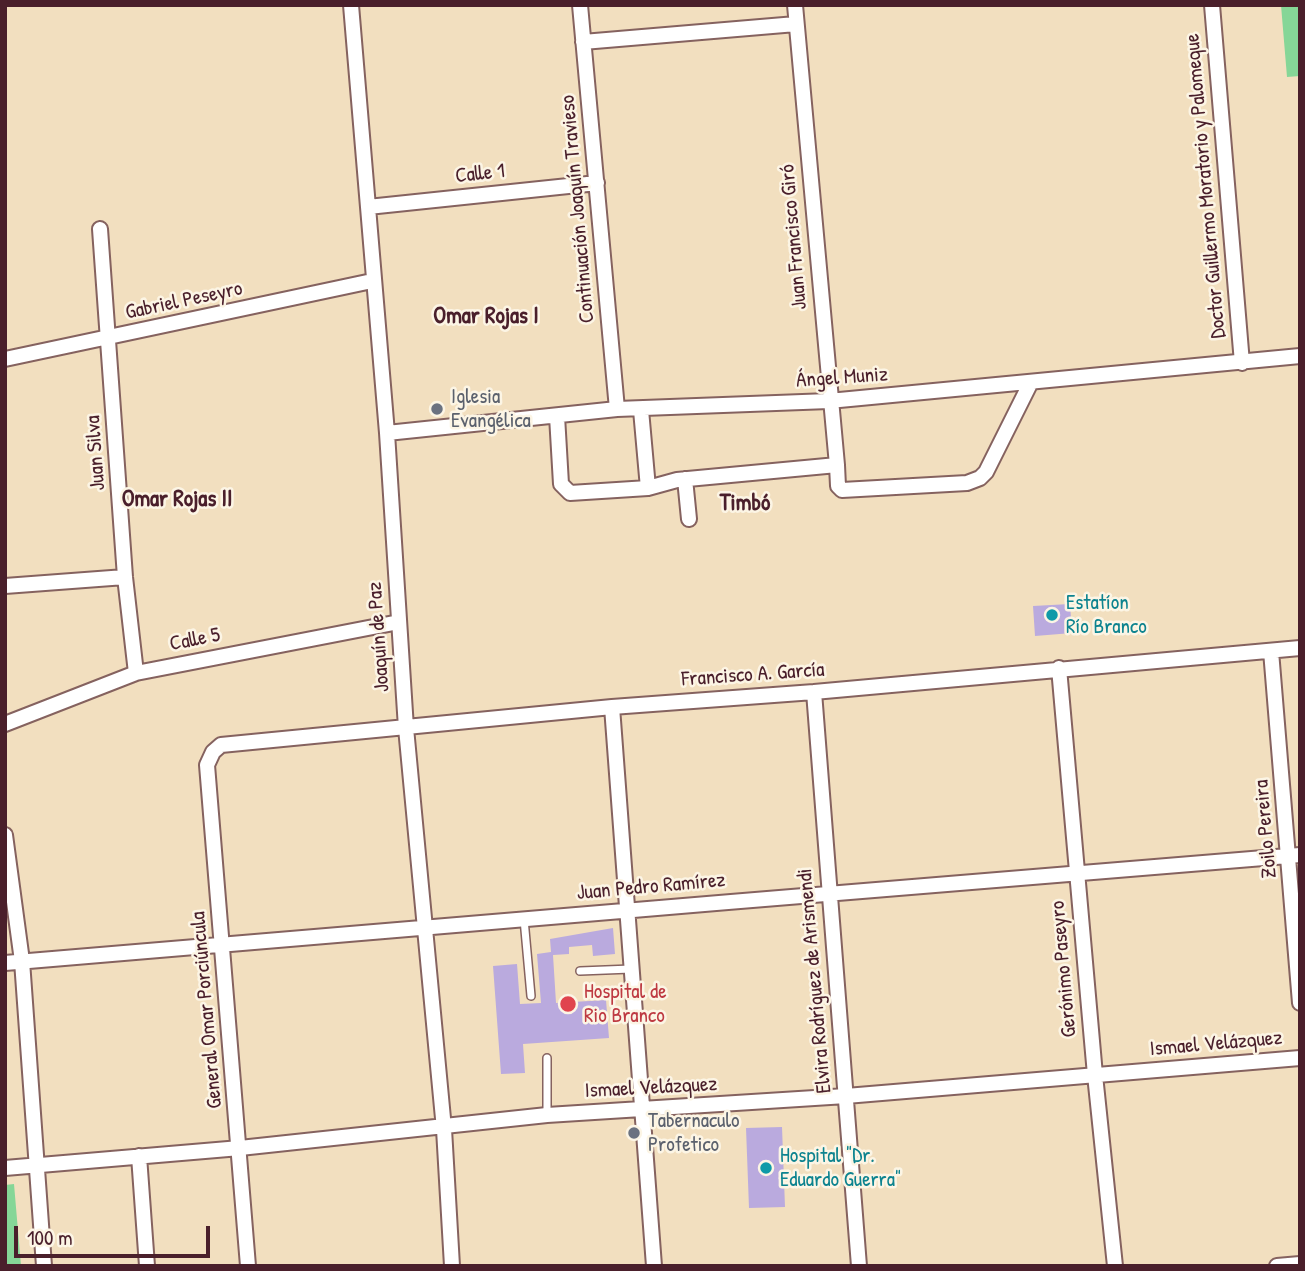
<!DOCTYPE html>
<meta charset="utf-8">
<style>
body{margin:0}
#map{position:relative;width:1305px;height:1271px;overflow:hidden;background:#f2dfbf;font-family:"Patrick Hand",sans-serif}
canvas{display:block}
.frame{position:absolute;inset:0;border:7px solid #4a1f2b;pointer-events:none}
.scale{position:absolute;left:14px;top:1226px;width:196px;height:32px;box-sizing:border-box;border:4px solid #4a1f2b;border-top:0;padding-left:9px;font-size:21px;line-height:24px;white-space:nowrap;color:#4a1f2b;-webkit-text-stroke:5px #fcf5e5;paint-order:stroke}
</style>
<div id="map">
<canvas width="1305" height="1271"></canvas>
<div class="frame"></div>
<div class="scale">100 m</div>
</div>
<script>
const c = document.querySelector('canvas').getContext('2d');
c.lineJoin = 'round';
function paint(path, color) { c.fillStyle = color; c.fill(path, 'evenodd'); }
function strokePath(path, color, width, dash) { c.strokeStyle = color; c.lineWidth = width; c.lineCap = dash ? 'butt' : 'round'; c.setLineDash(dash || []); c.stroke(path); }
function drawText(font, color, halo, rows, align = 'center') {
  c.font = font + ' "Patrick Hand",sans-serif'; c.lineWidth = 5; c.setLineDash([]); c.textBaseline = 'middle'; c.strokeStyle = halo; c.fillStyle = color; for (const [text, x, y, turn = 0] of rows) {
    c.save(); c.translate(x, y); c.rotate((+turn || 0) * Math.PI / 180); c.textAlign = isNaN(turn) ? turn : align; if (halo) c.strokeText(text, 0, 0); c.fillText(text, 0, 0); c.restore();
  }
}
const green = new Path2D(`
 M1281 5H1300V76L1287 77Z
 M14 1184 21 1266H5V1185Z`);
const building = new Path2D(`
 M1070 604 1072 633 1035 636 1033 606Z
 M613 928 615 954 593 956 592 945 569 947V954L553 955 556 1003 606 1000 609 1038 523 1044 525 1073 501 1074 493 966 517 964 520 1004 541 1003 537 954 551 952 550 939Z
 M782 1127 785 1207 749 1208 746 1128Z`);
const service = new Path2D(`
 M524 919 531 996
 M580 971 631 969
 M547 1058V1115`);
const minor = new Path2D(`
 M351 5 387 433 406 728 444 1129 452 1266
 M580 5 617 409
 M795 5 837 465
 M1212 5 1242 363
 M583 42 796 24
 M368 207 597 183
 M100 229 125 577 136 673
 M5 359 372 281
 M641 410 648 488
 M557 416 561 484 570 493 648 488 677 480 837 465 838 486 842 490 967 483 980 478 986 472 1030 384
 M387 433 617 409 829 401 1300 356
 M685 479 689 519
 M5 586 125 577
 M1271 651 1300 1003
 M1059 668 1095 1075 1115 1266
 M814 692 859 1266
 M612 707 654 1266
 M5 724 136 673 399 622
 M5 835 22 961 44 1266
 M5 963C437 929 868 888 1300 855
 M139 1156 147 1266
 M5 1168 240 1148 547 1115 846 1096 1300 1058
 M248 1266 207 765 213 752 221 745 612 707 814 692 1300 648
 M1277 1266 1300 1264`);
const markers = [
 [437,409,7,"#6b7280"],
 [1052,615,7,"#0f9aa8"],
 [568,1004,9,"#e0444e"],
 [634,1133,7,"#6b7280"],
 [766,1168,7,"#0f9aa8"]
];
const streetNames = [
 ["Calle 1",480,174,-6],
 ["Doctor Guillermo Moratorio y Palomeque",1206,186,-95],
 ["Continuación Joaquín Travieso",578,209,-95],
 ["Juan Francisco Giró",794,237,-95],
 ["Gabriel Peseyro",184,301,-12],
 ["Ángel Muniz",842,378,-4],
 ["Juan Silva",96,453,-94],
 ["Joaquín de Paz",379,637,-94],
 ["Calle 5",195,640,-11],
 ["Francisco A. García",753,675,-4],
 ["Zoilo Pereira",1266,829,-95],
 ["Juan Pedro Ramírez",651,887,-5],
 ["Gerónimo Paseyro",1064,969,-95],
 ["Elvira Rodríguez de Arismendi",815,981,-95],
 ["General Omar Porciúncula",207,1010,-95],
 ["Ismael Velázquez",1216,1044,-5],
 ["Ismael Velázquez",651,1088,-3]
];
const worshipNames = [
 ["Iglesia",451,397],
 ["Evangélica",451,421],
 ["Tabernaculo",648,1121],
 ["Profetico",648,1145]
];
const cultureNames = [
 ["Estatíon",1066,603],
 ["Río Branco",1066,627],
 ["Hospital \"Dr.",780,1156],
 ["Eduardo Guerra\"",780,1180]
];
const healthNames = [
 ["Hospital de",584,992],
 ["Rio Branco",584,1016]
];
const neighbourhoodNames = [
 ["Omar Rojas I",486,317],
 ["Omar Rojas II",177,500],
 ["Timbó",745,504]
];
paint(green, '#86d697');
paint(building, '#baaade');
strokePath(service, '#85625f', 10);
strokePath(minor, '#85625f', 18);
strokePath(service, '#fff', 7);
strokePath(minor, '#fff', 14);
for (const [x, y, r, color] of markers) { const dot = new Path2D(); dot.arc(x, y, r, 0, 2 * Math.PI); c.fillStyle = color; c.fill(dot); strokePath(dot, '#fcf5e5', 2.5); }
drawText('21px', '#4a1f2b', '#fcf5e5', streetNames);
drawText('21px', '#5b616d', '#fcf5e5', worshipNames, 'left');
drawText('21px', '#0d838f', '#fcf5e5', cultureNames, 'left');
drawText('21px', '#be3a42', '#fcf5e5', healthNames, 'left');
drawText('bold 23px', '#4a1f2b', '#fcf5e5', neighbourhoodNames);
</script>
